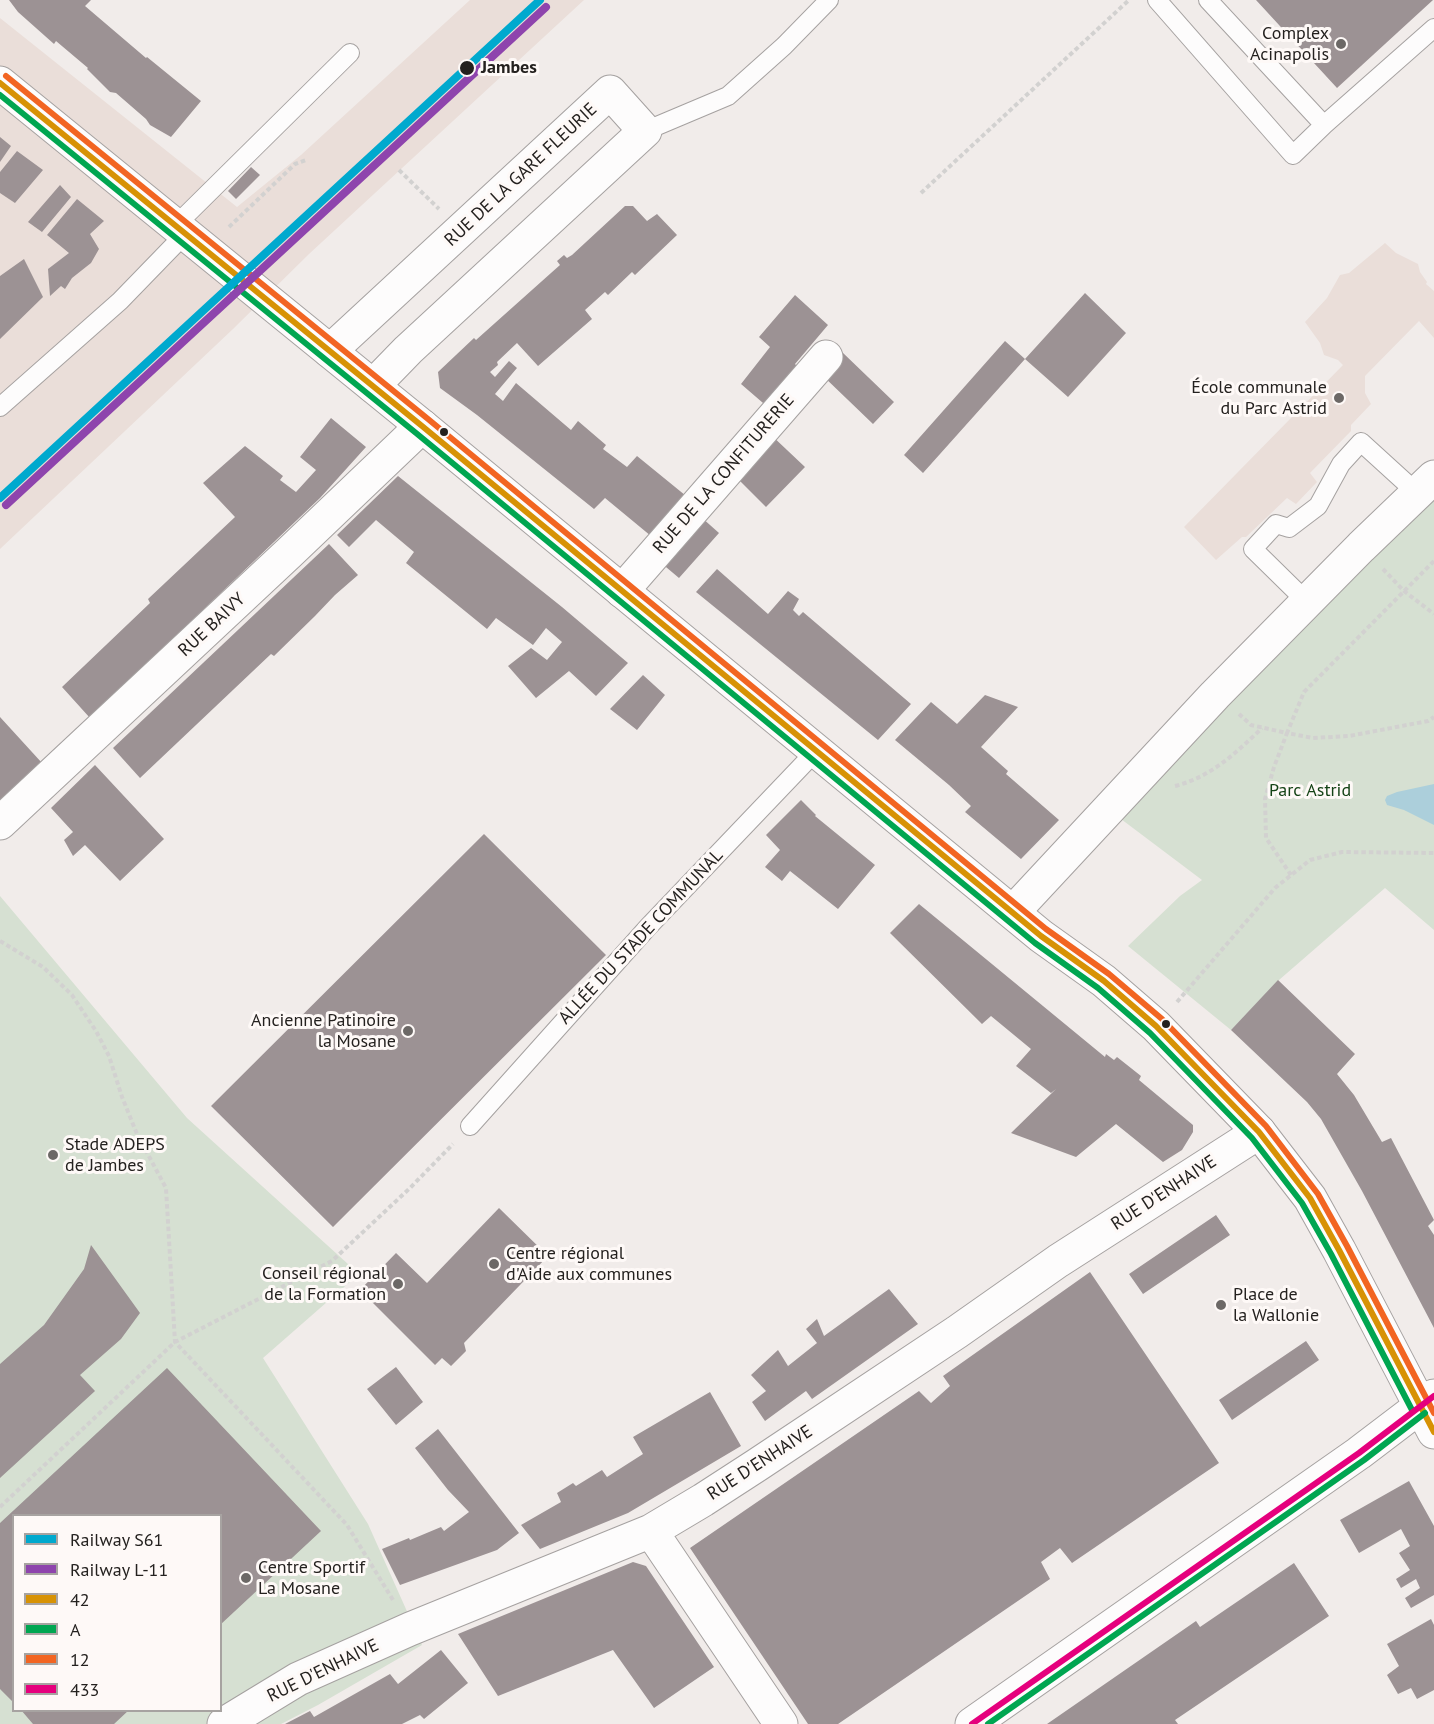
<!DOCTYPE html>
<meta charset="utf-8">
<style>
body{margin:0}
#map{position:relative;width:1434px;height:1724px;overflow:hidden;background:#f1ecea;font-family:"PT Sans",sans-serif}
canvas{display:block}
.legend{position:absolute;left:12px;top:1514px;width:210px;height:198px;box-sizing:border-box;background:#fef9f7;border:2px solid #a7a3a1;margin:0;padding:8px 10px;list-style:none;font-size:18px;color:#24211f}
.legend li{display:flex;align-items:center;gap:12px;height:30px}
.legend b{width:30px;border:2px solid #a7a3a1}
</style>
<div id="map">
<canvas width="1434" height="1724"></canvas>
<ul class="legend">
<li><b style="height:8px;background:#00a9ce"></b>Railway S61</li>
<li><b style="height:8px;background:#8e44ad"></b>Railway L-11</li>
<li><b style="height:8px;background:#d79205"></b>42</li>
<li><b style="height:8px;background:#00a651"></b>A</li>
<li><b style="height:8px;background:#f26522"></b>12</li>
<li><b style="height:8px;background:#e5007d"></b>433</li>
</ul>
</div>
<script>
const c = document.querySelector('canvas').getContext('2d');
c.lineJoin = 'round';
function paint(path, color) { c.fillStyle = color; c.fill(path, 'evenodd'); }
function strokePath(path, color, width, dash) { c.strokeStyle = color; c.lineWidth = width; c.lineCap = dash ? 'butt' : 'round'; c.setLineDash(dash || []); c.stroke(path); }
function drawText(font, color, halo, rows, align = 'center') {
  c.font = font + ' "PT Sans",sans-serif'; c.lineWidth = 6; c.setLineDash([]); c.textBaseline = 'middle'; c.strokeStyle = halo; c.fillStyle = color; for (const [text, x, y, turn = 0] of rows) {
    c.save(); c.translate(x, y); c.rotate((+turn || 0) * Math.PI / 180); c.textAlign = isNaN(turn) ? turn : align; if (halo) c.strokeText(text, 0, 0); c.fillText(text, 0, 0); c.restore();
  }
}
const built = new Path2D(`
 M470 0H584L309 254 233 329 0 549V18L237 207 301 155Z
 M1385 243 1396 253 1418 264 1420 272 1427 282 1426 284 1434 291V338L1419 321 1365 376V393L1371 404 1351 425V431L1310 473 1317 482 1296 504 1287 498 1246 537H1242L1216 560 1184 527 1343 365 1338 360 1324 355 1320 343 1305 322 1327 298 1340 275 1349 273Z`);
const green = new Path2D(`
 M1434 496V930L1385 888 1279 980 1231 1030 1128 946 1180 896 1202 880 1113 813Z
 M0 896 187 1118 359 1274 263 1358 368 1524 422 1645 318 1705 281 1724H0ZM14 1516H220V1710H14Z`);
const water = new Path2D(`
 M1434 784V825L1404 810 1387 805 1385 800 1387 796 1397 792Z`);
const building = new Path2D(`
 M9 0H91L85 6 146 58 147 57 201 101 171 137 150 125 146 119 116 93 110 92 87 69 88 68 56 41 54 44 18 12Z
 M1256 0H1433L1337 88Z
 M0 137 11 146 0 162Z
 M17 151 43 170 15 203 0 193V172Z
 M251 167 260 175 236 199 228 191Z
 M60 185 71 197 42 232 28 222Z
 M77 199 104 221 90 234 99 249 91 263 72 278 65 289 61 286 50 296 48 269 69 253 47 235Z
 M625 206H633L647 221 657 214 677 235 635 275 632 272 608 295 605 292 585 310 592 319 538 366 517 343 497 362 498 365 490 372 495 377 509 361 517 368 495 394 503 401 516 383 571 430 578 421 606 445 603 449 627 467 637 456 691 500 657 541 605 498 594 509 477 415 440 388 438 372 474 338 476 340 551 273 560 265 557 261 564 255 567 258 572 255Z
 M24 259 43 297 0 339V276Z
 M1085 293 1126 333 1068 397 1025 359Z
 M795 295 828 325 795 364 802 372 770 409 741 384 770 347 759 337Z
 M1005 341 1025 359 923 473 904 455Z
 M842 352 894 402 873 424 822 375Z
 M331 418 366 447 320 498 90 718 62 687 150 603 148 599 235 517 203 483 245 446 283 476 280 480 296 492 316 470 300 457Z
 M769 433 805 467 766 507 732 473Z
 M398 476 562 607 628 663 596 696 569 671 536 698 508 666 531 648 547 660 562 642 546 628 533 645 496 618 487 629 406 563 414 552 376 520 349 547 337 535Z
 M701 517 719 533 679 578 660 562Z
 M329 544 358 575 335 595 315 616 274 656 271 654 140 778 113 748Z
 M717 569 768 614 788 591 799 599 793 610 799 616 803 612 911 704 878 740 696 592Z
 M643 675 665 695 637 730 610 709Z
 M985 695 1018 707 981 747 1008 771 1006 774 1059 820 1021 859 965 812 971 806 949 785 895 740 931 702 957 724Z
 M0 717 42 763 0 802Z
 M95 765 164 839 120 881 85 845 73 856 64 840 73 832 51 808Z
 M801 800 816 815 815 816 875 865 838 909 790 871 782 881 765 867 780 850 766 835Z
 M484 834 606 955 333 1227 211 1106Z
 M919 904 1105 1057 1106 1054 1114 1060 1117 1057 1141 1076 1139 1080 1193 1125V1132L1182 1150 1163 1162 1116 1124 1076 1157 1011 1133 1056 1089 1051 1093 1016 1066 1031 1049 991 1016 982 1024 890 933Z
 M1278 980 1355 1054 1337 1074 1354 1095 1382 1142 1391 1138 1434 1220 1428 1226 1434 1235V1328L1362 1191 1321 1119 1307 1102 1231 1030Z
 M499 1208 548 1256 464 1343 466 1351 451 1366 442 1358 435 1365 360 1290 396 1253 427 1283Z
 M1216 1215 1230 1235 1143 1294 1129 1274Z
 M91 1245 140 1313 121 1339 80 1375 95 1391 0 1478V1364L44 1325 84 1269Z
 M1090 1272 1219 1463 1072 1563 1060 1548 1041 1562 1050 1579 838 1724H808L690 1548 919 1391 931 1403 950 1386 943 1376Z
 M889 1289 918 1324 812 1399 806 1391 765 1421 752 1402 766 1391 751 1375 778 1350 788 1366 817 1343 806 1329 817 1319 824 1336Z
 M1306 1341 1319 1360 1232 1420 1219 1400Z
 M396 1367 423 1402 396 1425 367 1389Z
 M167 1368 321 1531 220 1625V1515H14V1703L0 1689V1523Z
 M710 1392 741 1446 628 1513 540 1549 521 1525 561 1502 557 1493 573 1483 576 1486 602 1470 607 1477 643 1454 633 1437Z
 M438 1429 519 1533 497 1550 400 1585 382 1549 409 1538 410 1540 441 1527 444 1531 469 1512 448 1490 415 1448Z
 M1409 1481 1434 1526V1595L1411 1608 1405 1598 1420 1588 1416 1579 1401 1588 1396 1579 1410 1570 1399 1553 1410 1546 1401 1529 1359 1553 1340 1520Z
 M633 1562 646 1566 714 1667 654 1708 613 1650 498 1696 458 1634Z
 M1294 1563 1329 1616 1175 1720 1178 1724H1047L1196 1621 1200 1627Z
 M1431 1619 1434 1625V1690L1417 1699 1411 1688 1398 1694 1387 1675 1399 1666 1387 1644Z
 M441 1650 468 1683 424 1719 420 1715 402 1724H285L310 1711 314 1717 390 1674 398 1684Z
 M21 1710H129L114 1724H33Z`);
const path = new Path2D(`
 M399 170 439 209
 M921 193 1129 0
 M229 227 295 164 306 160
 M1383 569 1404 591 1434 614
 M1239 714 1251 725 1287 733 1304 692 1434 561
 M1175 786C1211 777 1236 753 1262 728
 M1291 875 1266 838 1265 799 1274 767 1287 733 1313 738 1349 736 1428 721 1434 717
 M0 941 43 967 72 995 96 1031 109 1056 122 1097 137 1134 166 1188 175 1342 347 1525 393 1600
 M1177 1002 1275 888 1310 860 1342 852 1434 853
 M0 1507 175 1342 332 1261 410 1188 453 1144`);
const lane = new Path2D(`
 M1157 0 1293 155 1324 125 1434 28
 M1208 0 1324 125
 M645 131 728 96 784 46 829 0
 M175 226 350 53
 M0 407 120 301 185 234
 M1307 602 1253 549 1276 524 1289 528 1318 506 1341 464 1361 442 1417 493
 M470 1126 648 927 816 751`);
const street = new Path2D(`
 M330 351 610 92 645 131 408 350 373 386
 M622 591 826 357
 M0 823 290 552 422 426
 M1013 912 1215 695 1361 547 1434 477
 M651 1531 781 1724
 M224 1724 298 1679 410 1629 651 1531 703 1500 757 1465 957 1332 1058 1261 1259 1132`);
const secondary = new Path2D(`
 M0 83 422 426 1041 936 1104 981 1156 1026 1259 1132 1310 1198 1339 1250 1434 1432
 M972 1724 1359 1453 1434 1396`);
const bus1 = new Path2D(`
 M0 83 422 426 1041 936 1104 981 1156 1026 1259 1132 1310 1198 1339 1250 1434 1432`);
const bus2 = new Path2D(`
 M0 95 416 433 1035 943 1098 988 1150 1033 1252 1138 1302 1203 1331 1254 1412 1410
 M988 1724 1364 1460 1425 1413`);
const bus3 = new Path2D(`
 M6 76 428 419 1046 929 1109 974 1162 1019 1266 1126 1318 1194 1347 1246 1434 1413`);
const bus4 = new Path2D(`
 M972 1724 1359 1453 1434 1396`);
const rail1 = new Path2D(`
 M0 498 540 0`);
const rail2 = new Path2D(`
 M6 505 546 7`);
const markers = [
 [1341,44,6,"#6c6866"],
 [467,68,8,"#24211f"],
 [1339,398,6,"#6c6866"],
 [444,432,5,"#24211f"],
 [1166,1024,5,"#24211f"],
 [408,1031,6,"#6c6866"],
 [53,1155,6,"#6c6866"],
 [494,1264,6,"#6c6866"],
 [398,1284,6,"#6c6866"],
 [1221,1305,6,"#6c6866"],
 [246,1578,6,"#6c6866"]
];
const poiNames = [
 ["Complex",1329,34],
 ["Acinapolis",1329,55],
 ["École communale",1327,388],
 ["du Parc Astrid",1327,409],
 ["Ancienne Patinoire",396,1021],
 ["la Mosane",396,1042],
 ["Stade ADEPS",65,1145,"left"],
 ["de Jambes",65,1166,"left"],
 ["Centre régional",506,1254,"left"],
 ["d'Aide aux communes",506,1275,"left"],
 ["Conseil régional",386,1274],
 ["de la Formation",386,1295],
 ["Place de",1233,1295,"left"],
 ["la Wallonie",1233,1316,"left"],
 ["Centre Sportif",258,1568,"left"],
 ["La Mosane",258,1589,"left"]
];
const stopNames = [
 ["Jambes",481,68]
];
const streetNames = [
 ["RUE DE LA GARE FLEURIE",521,175,-43],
 ["RUE DE LA CONFITURERIE",724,474,-49],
 ["RUE BAIVY",212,625,-43],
 ["ALLÉE DU STADE COMMUNAL",641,937,-47],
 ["RUE D'ENHAIVE",1164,1193,-33],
 ["RUE D'ENHAIVE",760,1463,-33],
 ["RUE D'ENHAIVE",323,1671,-26]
];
const parkNames = [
 ["Parc Astrid",1310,791]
];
paint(built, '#eaded9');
paint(green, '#d6e0d2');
paint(water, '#accfdb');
paint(building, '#9c9294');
strokePath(lane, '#a5a1a0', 20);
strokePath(street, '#a5a1a0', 35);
strokePath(secondary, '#a5a1a0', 35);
strokePath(path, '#d2d1d0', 4, [4.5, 3]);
strokePath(lane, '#fdfcfc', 18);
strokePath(street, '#fdfcfc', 33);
strokePath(secondary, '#fdfcfc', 33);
strokePath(bus1, '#d79205', 6);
strokePath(bus2, '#00a651', 6);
strokePath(bus3, '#f26522', 6);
strokePath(bus4, '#e5007d', 6);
strokePath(rail1, '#00a9ce', 8);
strokePath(rail2, '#8e44ad', 8);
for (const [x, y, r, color] of markers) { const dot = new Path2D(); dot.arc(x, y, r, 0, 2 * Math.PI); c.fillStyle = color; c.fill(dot); strokePath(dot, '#fef9f7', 2); }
drawText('18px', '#24211f', '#fef9f7', poiNames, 'right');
drawText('bold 18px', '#24211f', '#fef9f7', stopNames, 'left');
drawText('18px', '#24211f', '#fef9f7', streetNames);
drawText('18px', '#144316', '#fef9f7', parkNames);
</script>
